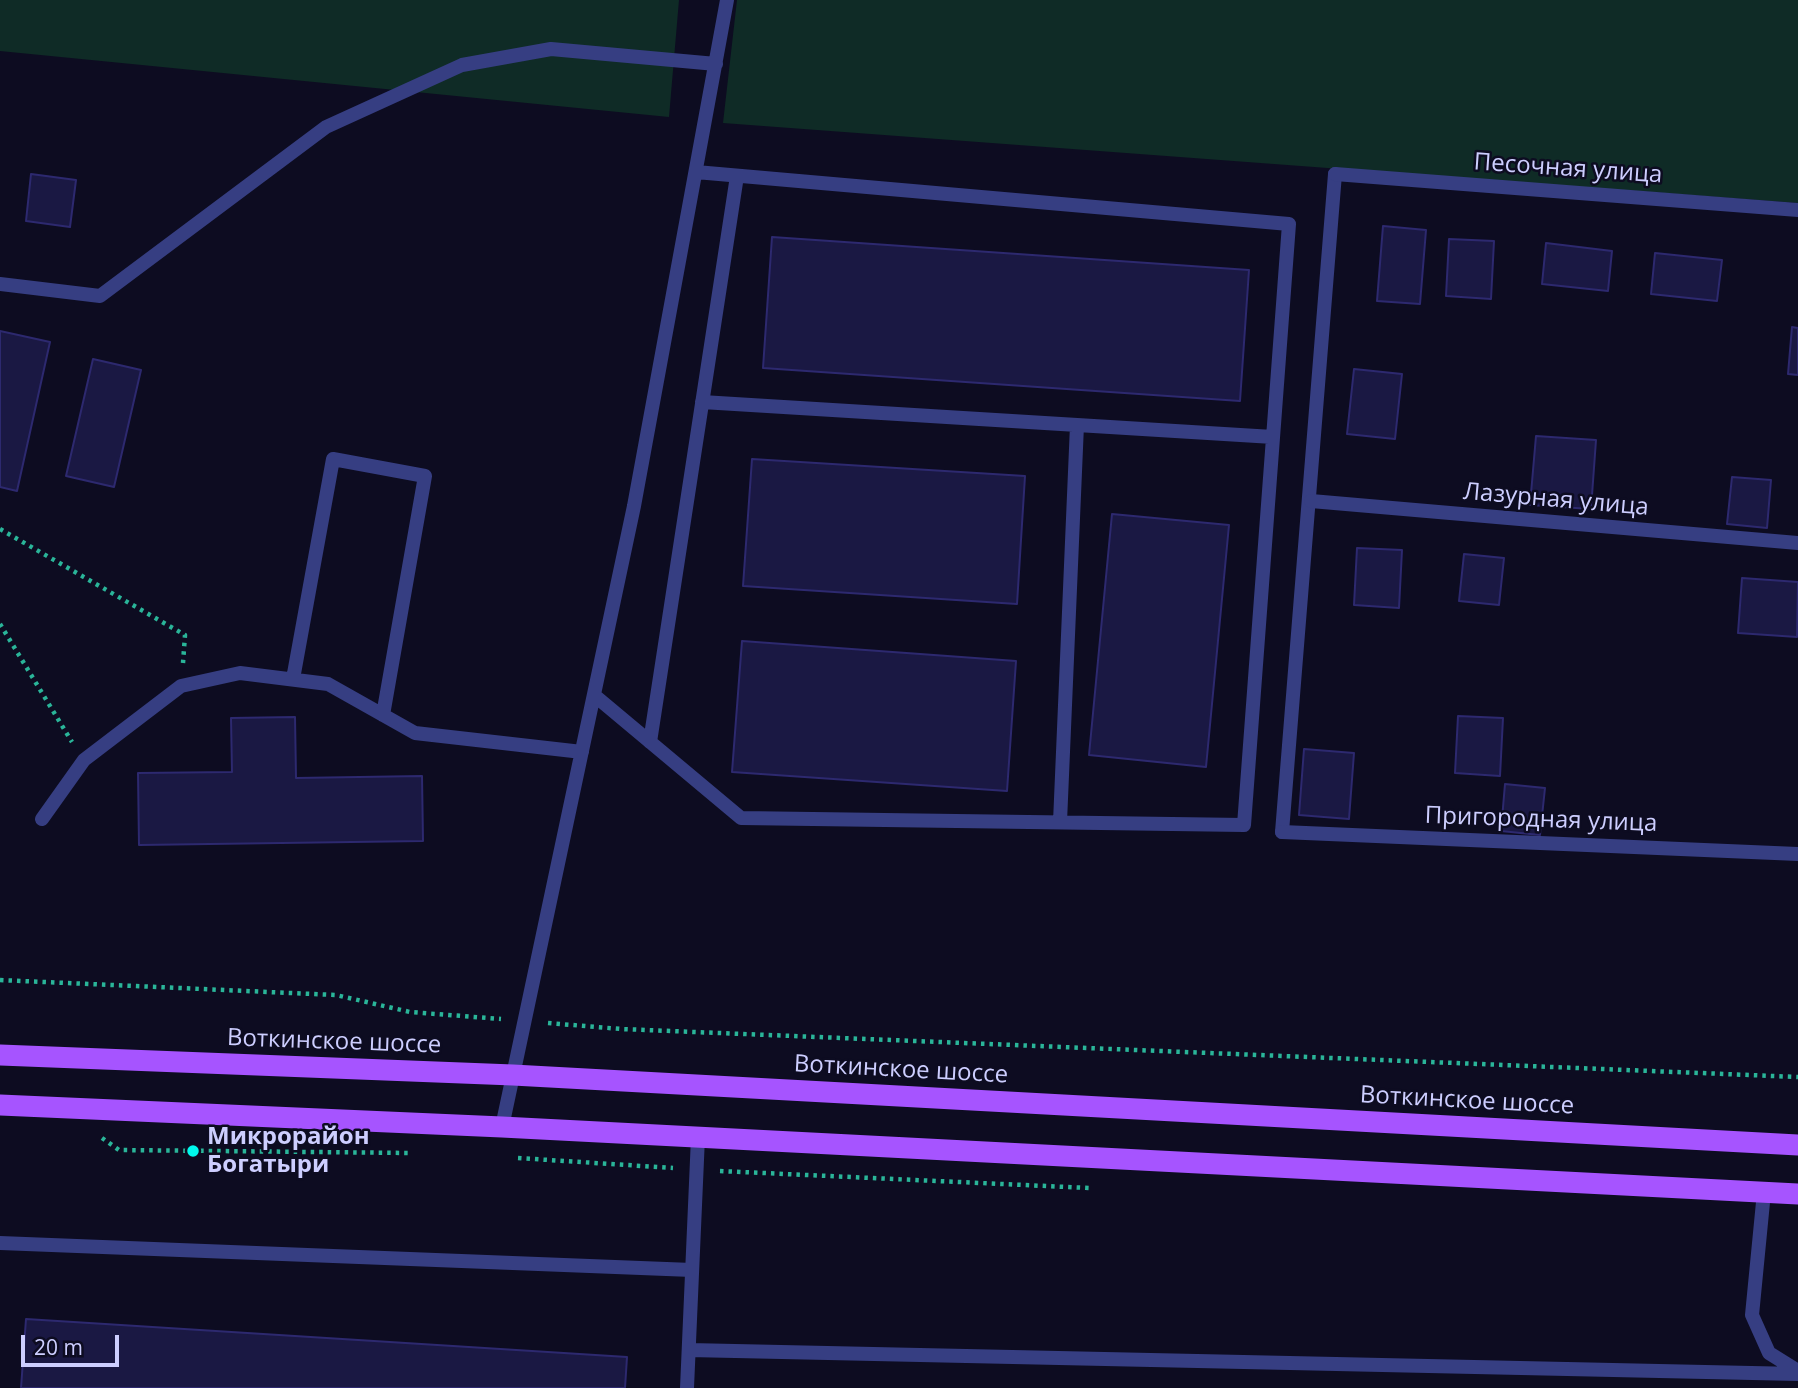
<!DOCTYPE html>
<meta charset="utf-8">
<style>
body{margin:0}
#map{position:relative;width:1798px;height:1388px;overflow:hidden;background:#0d0c21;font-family:"Open Sans",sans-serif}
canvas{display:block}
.scale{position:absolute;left:21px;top:1335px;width:98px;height:32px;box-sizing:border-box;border:4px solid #cdceff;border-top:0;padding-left:9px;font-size:21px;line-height:24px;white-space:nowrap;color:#cdceff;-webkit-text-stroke:5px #0d0c21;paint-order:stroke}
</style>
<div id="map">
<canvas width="1798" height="1388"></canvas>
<div class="scale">20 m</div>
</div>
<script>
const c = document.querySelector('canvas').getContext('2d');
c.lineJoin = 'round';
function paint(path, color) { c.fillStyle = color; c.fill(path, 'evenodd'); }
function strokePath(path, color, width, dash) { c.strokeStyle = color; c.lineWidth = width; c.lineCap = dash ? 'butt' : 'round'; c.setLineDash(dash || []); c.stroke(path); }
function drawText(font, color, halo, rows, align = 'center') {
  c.font = font + ' "Open Sans",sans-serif'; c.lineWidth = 5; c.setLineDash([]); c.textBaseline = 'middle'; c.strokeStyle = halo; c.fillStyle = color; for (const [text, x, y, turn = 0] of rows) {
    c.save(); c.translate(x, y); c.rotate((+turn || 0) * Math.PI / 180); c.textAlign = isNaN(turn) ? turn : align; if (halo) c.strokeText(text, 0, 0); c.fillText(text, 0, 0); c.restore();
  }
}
const green = new Path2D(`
 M0 0H679L669 117 0 51Z
 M737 0H1798V203L723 123Z`);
const building = new Path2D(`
 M31 174 76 180 70 227 26 221Z
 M1383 226 1426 230 1420 304 1377 301Z
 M772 237 1249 270 1240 401 763 368Z
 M1449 239 1494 241 1491 299 1446 296Z
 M1546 243 1612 251 1608 291 1542 284Z
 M1655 253 1722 260 1717 301 1651 294Z
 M1792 327 1798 328V375L1788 374Z
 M0 331 50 342 17 491 0 487Z
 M93 359 141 370 114 487 66 476Z
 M1354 369 1402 374 1395 439 1347 434Z
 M1536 436 1596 440 1591 509 1530 505Z
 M752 459 1025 476 1017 604 743 586Z
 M1732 477 1771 480 1767 528 1727 524Z
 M1112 514 1229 525 1206 767 1089 755Z
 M1357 548 1402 550 1399 608 1354 605Z
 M1464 554 1504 558 1499 605 1459 601Z
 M1742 578 1798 582 1797 637 1738 633Z
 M742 641 1016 661 1007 791 732 772Z
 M1458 716 1503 718 1500 776 1455 773Z
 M295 717 296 778 422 776 423 841 139 845 138 773 232 772 231 718Z
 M1304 749 1354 753 1349 819 1299 815Z
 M1505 784 1545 788 1540 835 1501 831Z
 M26 1319 627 1357 625 1388H21Z`);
const path = new Path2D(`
 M0 529 185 635 183 663
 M0 624 72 742
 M0 980 336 995 410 1012 501 1019
 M548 1023 621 1029 1798 1077
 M102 1138 119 1150 411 1153
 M518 1158 673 1168
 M720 1171 1089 1188`);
const lane = new Path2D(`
 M0 284 100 296 326 127 462 65 551 49 716 64
 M702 402 1273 437
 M293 679 333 459 425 476 383 715
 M594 695 741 818 1244 825 1289 224 696 172
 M650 742 737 176
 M42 819 84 760 181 686 240 673 328 684 415 733 582 752
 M1060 822 1077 425
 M1282 832 1335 174
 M502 1127 634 506 727 0
 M1764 1192 1752 1315 1769 1353 1798 1371
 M0 1243 692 1270
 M689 1350 1798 1374
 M687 1388 698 1137`);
const street = new Path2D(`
 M1335 174 1798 210
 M1311 501 1798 543
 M1282 832 1798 854`);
const primary = new Path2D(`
 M0 1055 513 1075 1798 1145
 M0 1105 502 1127 1798 1194`);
const markers = [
 [193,1151,7,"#00f8ec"]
];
const streetNames = [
 ["Песочная улица",1568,169,4],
 ["Лазурная улица",1556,500,5],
 ["Пригородная улица",1541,820,2],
 ["Воткинское шоссе",334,1042,2],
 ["Воткинское шоссе",901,1070,3],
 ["Воткинское шоссе",1467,1101,3]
];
const poiNames = [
 ["Микрорайон",207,1137],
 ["Богатыри",207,1165]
];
paint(green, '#0f2b26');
paint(building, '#1a1843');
strokePath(building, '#2d296f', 2);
strokePath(path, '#2ab599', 4.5, [3.5, 5]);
strokePath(lane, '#363e82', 14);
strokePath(street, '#363e82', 14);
strokePath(primary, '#a654ff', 21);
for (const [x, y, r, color] of markers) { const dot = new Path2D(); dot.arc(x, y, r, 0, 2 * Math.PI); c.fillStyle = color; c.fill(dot); strokePath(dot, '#0d0c21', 2.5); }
drawText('24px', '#cdceff', '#0d0c21', streetNames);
drawText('bold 24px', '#cdceff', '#0d0c21', poiNames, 'left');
</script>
